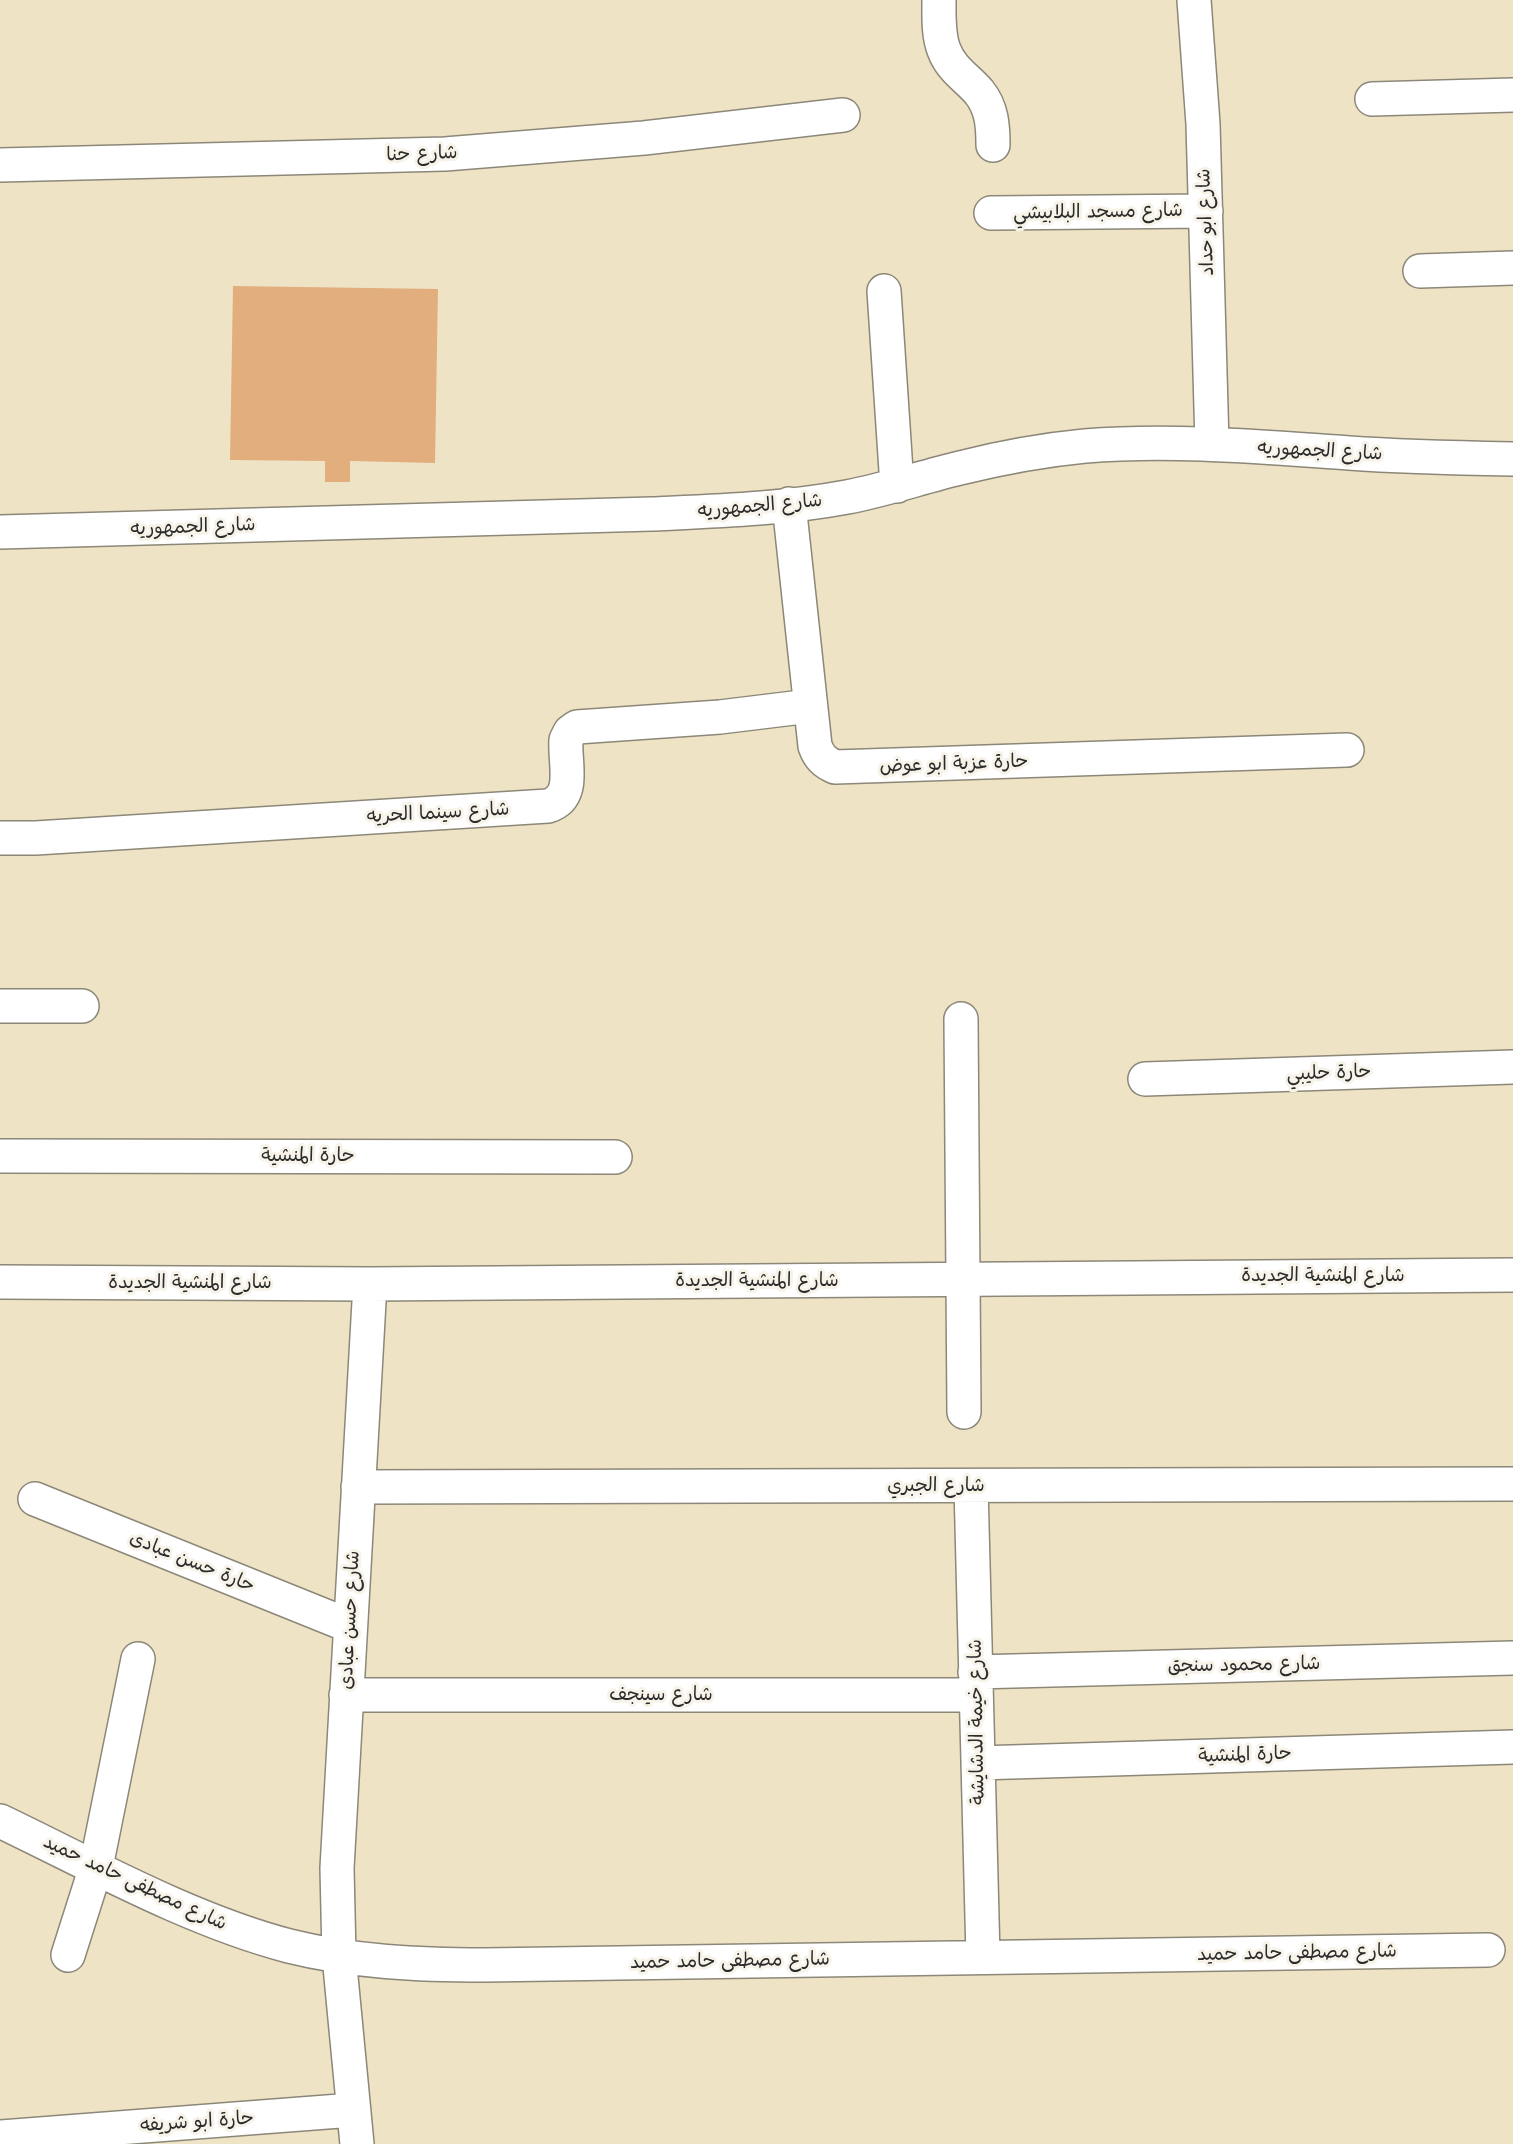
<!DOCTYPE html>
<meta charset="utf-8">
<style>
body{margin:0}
canvas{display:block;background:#eee3c5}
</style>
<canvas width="1513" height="2144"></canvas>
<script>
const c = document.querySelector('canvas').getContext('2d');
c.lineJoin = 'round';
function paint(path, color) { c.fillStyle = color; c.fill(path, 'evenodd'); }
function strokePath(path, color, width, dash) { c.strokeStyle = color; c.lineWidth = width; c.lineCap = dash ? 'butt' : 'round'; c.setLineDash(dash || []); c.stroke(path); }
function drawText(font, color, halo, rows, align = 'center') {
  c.font = font + ' "Playpen Sans","Playpen Sans Arabic",sans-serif'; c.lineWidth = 6; c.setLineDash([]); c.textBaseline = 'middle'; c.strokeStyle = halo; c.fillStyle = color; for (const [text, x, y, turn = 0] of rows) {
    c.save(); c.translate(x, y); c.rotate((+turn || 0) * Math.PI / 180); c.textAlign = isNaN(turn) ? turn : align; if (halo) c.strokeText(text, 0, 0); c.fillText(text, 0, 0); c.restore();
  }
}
const building = new Path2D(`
 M233 286 438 289 435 463 350 461V482H325V461L230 460Z`);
const street = new Path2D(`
 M939 0C939 16 938 35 944 50 951 69 967 78 979 92 992 108 993 126 993 145
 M1194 0 1203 124 1212 444
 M1372 99 1513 95
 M0 165 445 154 644 138 843 115
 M991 213 1206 211
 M1420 271 1513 268
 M884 291 897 486
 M789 504 815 746C819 757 824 762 835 767L1347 750
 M0 532 652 514C717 511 783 509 847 497 885 490 922 477 960 468 1000 458 1043 450 1085 446 1173 439 1261 447 1349 453 1404 457 1458 458 1513 459
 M0 838H36L548 806C577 797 564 763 566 740L570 732 577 727 720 717 810 706
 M0 1006H82
 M961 1019 964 1412
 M1145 1079 1513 1067
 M0 1156 615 1157
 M0 1282 370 1284 1513 1275
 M971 1486 983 1957
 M358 1487 1513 1484
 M35 1499 350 1626
 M975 1672 1513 1658
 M346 1695H976
 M978 1763 1513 1747
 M0 1821C92 1865 190 1920 289 1946 353 1962 419 1965 485 1965L1488 1950
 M68 1955 96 1867 138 1659
 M0 2137 353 2110
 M357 2144 339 1956 337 1868 370 1284`);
const streetNames = [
 ["شارع حنا",422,154,-2],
 ["شارع مسجد البلابيشي",1098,212,-1],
 ["شارع ابو حداد",1206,222,-92],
 ["شارع الجمهوريه",1320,451,3],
 ["شارع الجمهوريه",760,506,-5],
 ["شارع الجمهوريه",193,527,-2],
 ["حارة عزبة ابو عوض",954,764,-2],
 ["شارع سينما الحريه",438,813,-3],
 ["حارة حليبي",1329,1073,-2],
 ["حارة المنشية",308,1156],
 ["شارع المنشية الجديدة",1323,1276],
 ["شارع المنشية الجديدة",757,1281],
 ["شارع المنشية الجديدة",190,1283],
 ["شارع الجبري",936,1486],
 ["حارة حسن عبادى",192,1562,22],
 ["شارع حسن عبادى",350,1620,-87],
 ["شارع محمود سنجق",1244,1665,-1],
 ["شارع سينجف",661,1695],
 ["شارع خيمة الدشايشة",977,1722,-91],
 ["حارة المنشية",1245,1755,-2],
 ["شارع مصطفى حامد حميد",135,1883,25],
 ["شارع مصطفى حامد حميد",1297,1953,-1],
 ["شارع مصطفى حامد حميد",730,1961,-1],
 ["حارة ابو شريفه",197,2122,-4]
];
paint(building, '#e3ae7e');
strokePath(street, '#8c8778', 36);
strokePath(street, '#fff', 33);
drawText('19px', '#2b2b2b', '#f7f3e8', streetNames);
</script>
